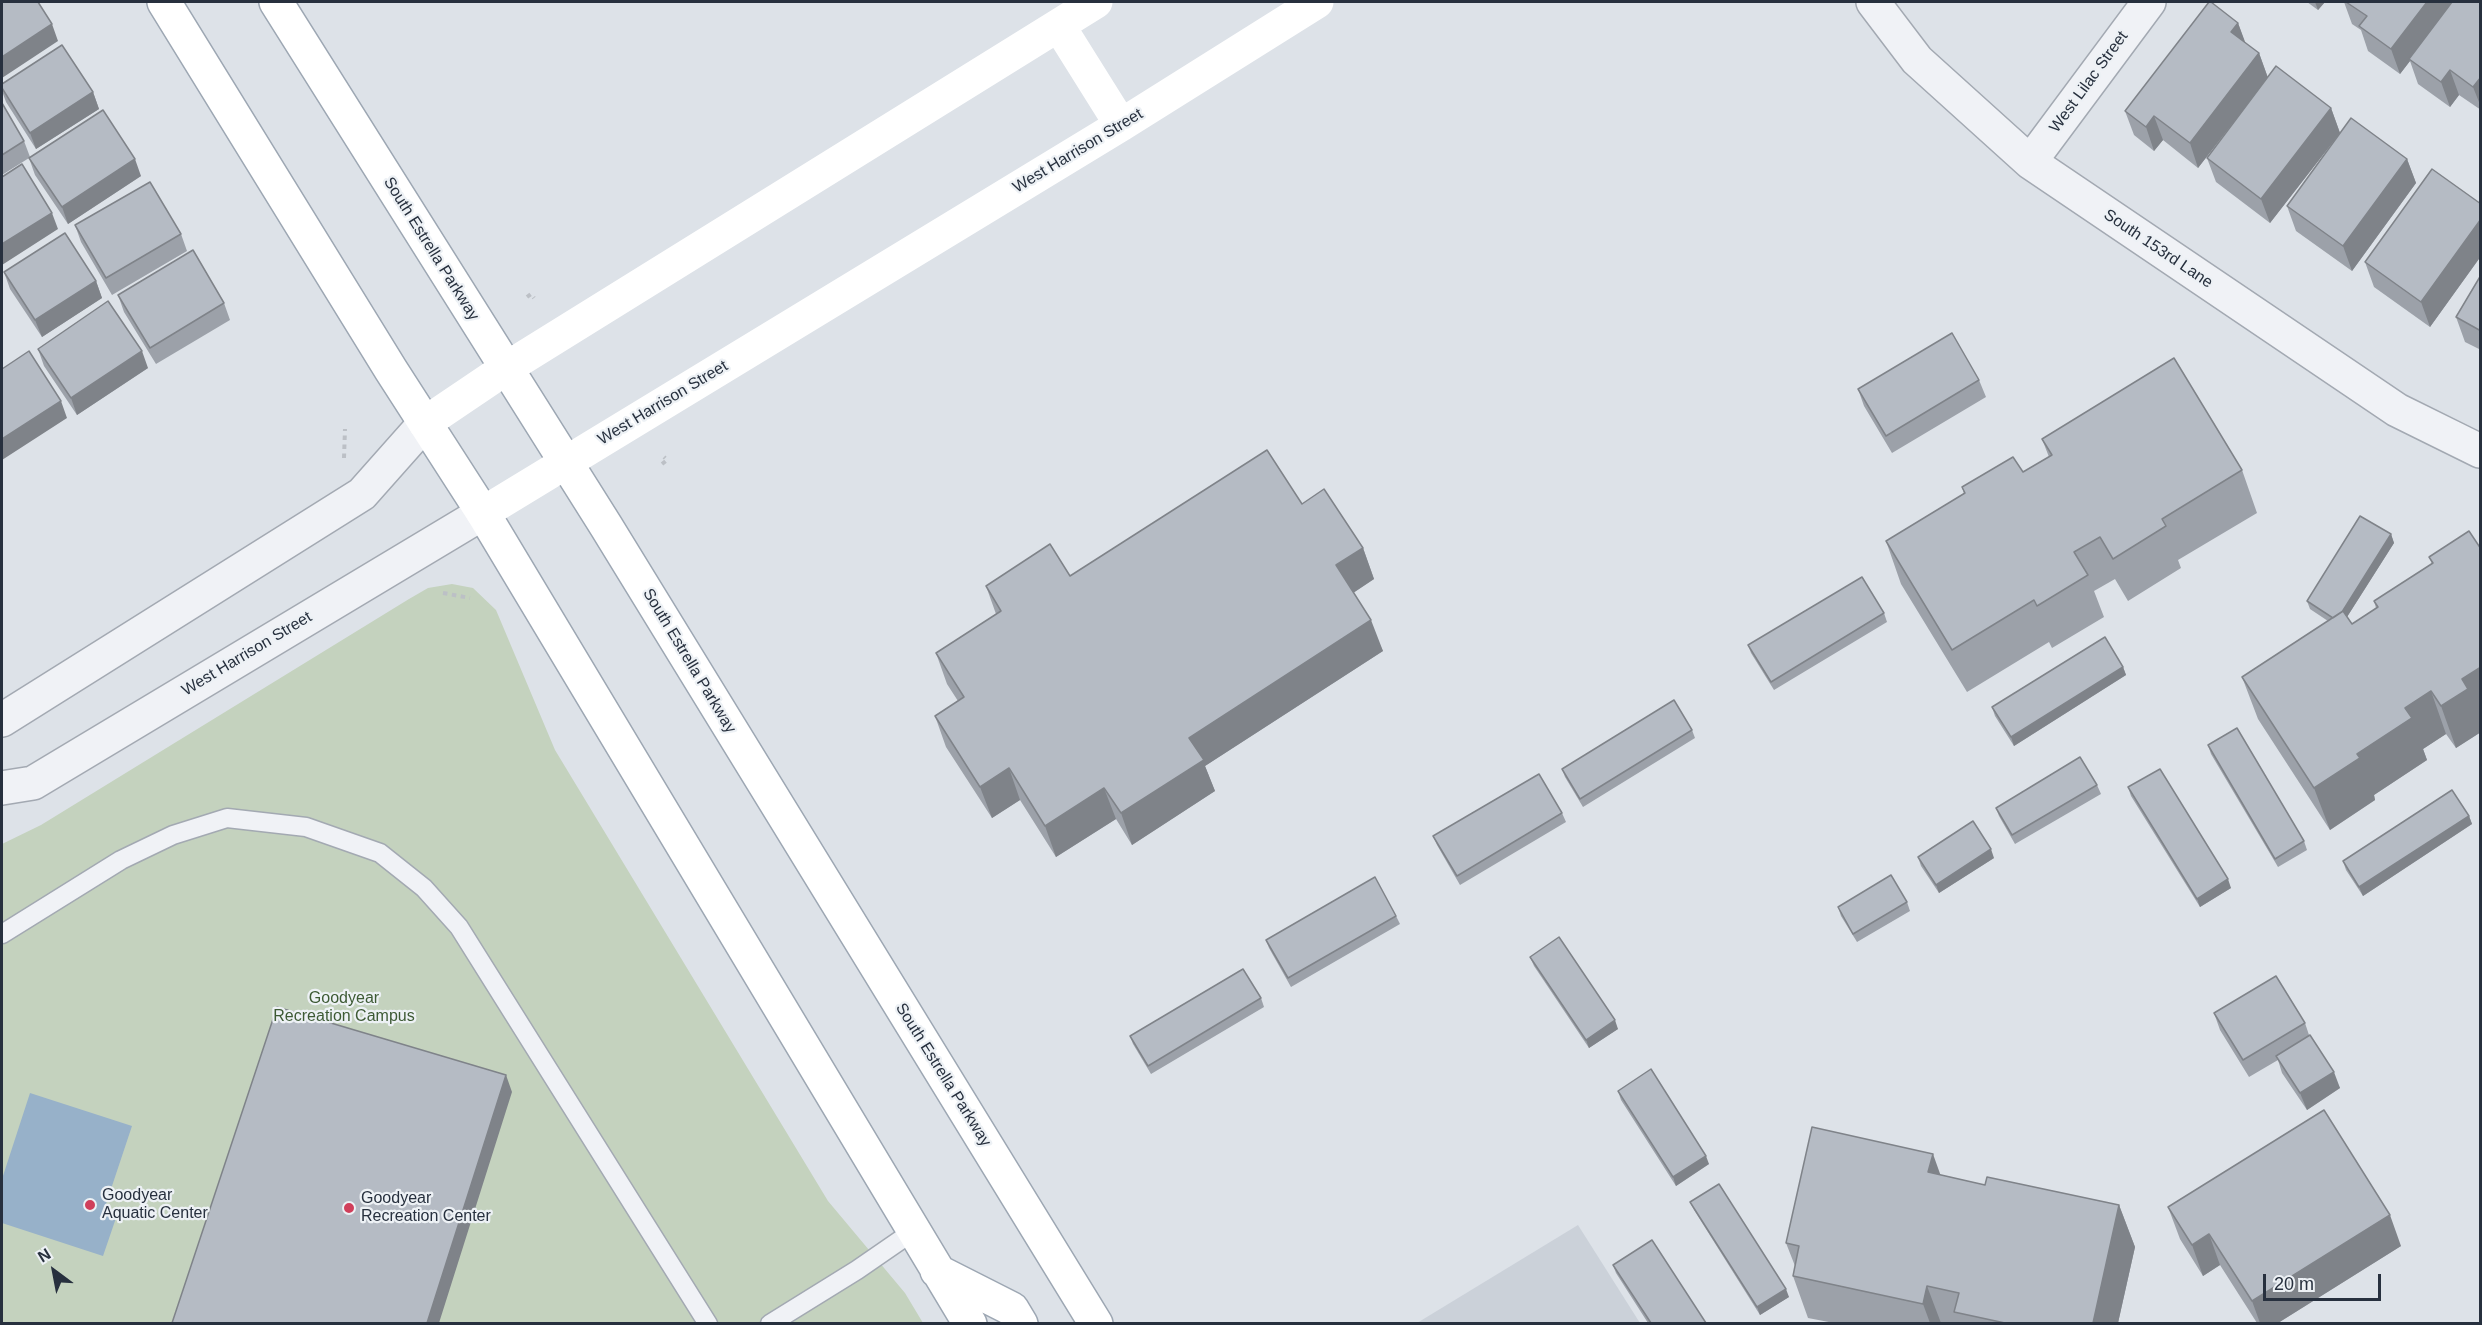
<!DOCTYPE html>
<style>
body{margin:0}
#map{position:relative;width:2482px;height:1325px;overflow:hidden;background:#dde2e8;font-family:Helvetica,sans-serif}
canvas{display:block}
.frame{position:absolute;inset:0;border:3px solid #27303e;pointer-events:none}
.north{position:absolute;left:24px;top:1241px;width:60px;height:60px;-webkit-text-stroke:4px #edf1f5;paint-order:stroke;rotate:328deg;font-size:16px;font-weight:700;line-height:24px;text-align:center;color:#27303e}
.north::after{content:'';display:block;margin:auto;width:21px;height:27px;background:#27303e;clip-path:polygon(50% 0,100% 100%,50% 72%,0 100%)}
.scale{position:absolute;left:2263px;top:1274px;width:118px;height:27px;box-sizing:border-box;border:3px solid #27303e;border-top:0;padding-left:8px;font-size:18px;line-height:21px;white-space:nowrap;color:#27303e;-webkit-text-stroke:4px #edf1f5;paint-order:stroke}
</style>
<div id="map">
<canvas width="2482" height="1325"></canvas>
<div class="frame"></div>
<div class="north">N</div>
<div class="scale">20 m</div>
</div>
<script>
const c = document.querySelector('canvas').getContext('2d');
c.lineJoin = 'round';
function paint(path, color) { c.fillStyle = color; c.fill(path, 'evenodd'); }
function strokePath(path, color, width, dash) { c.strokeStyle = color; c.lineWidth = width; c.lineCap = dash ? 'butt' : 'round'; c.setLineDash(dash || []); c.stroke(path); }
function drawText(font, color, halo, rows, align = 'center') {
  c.font = font + ' Helvetica,sans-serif'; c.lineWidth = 4.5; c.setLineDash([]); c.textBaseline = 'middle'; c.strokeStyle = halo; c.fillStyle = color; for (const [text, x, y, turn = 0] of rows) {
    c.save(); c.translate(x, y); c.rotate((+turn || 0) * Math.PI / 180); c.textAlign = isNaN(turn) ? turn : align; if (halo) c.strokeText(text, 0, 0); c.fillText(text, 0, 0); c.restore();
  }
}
const built = new Path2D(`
 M1578 1225 1640 1323H1417Z`);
const green = new Path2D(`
 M452 584 473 588 496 610 555 750 828 1201 905 1293 923 1323 2 1324V844L41 825 409 599 428 588Z`);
const water = new Path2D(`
 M30 1093 132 1126 103 1213 116 1218 103 1256 2 1223V1179Z`);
const path = new Path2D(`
 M527 297 531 294 534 298
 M344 458 345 429
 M662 464 667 460 664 457
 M443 593 470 598`);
const lane = new Path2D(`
 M2 934 121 860 173 835 227 818 306 827 380 853 424 888 459 927 708 1324
 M770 1324 857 1270 915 1230`);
const street = new Path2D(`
 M1873 2 1917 60 2030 162 2397 410 2480 451
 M2030 162 2149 2
 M2 720 362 494 425 423
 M2 788 33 783 483 513`);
const secondary = new Path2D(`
 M1059 26 1121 125
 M425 423 505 369 1096 2
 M483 513 1121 125 1317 2`);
const primary = new Path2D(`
 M164 2 391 370 483 513 970 1324
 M276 2 606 526 1096 1324
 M937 1271 1012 1309 1021 1324`);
const wall = new Path2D(`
 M2307 2H2325L2318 10Z
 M2344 2H2481V110L2459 95 2450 107 2418 84 2410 61 2400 74 2368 51 2361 30 2352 24Z
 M2238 23 2245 43 2259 53 2268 78 2331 108 2340 133 2270 223 2216 182 2207 158 2257 91 2198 168 2163 140 2154 151 2134 135 2125 111Z
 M2 84 93 92 99 109 36 149 6 102 2 91Z
 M2 103 24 141 30 157 141 176 68 224 35 175 29 158 2 175Z
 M2407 159 2416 183 2352 271 2296 231 2287 206Z
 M2481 204V256L2430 327 2374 287 2365 262Z
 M75 225 181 234 187 251 112 295 81 242Z
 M4 272 96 281 102 298 42 337 10 289Z
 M2481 275V350L2465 342 2456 317Z
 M118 295 224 303 230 320 156 364 124 312Z
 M38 349 148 368 77 415 44 366Z
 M1979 380 1986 397 1892 453 1864 406 1858 389Z
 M2042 439 2242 470 2257 513 2178 560 2181 568 2128 601 2115 579 2094 591 2104 617 2052 648 2049 642 1967 692 1901 584 1886 541 1964 494 1962 487 2023 472 2049 457Z
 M1302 504 1363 548 1374 579 1353 593 1383 651 1205 766 1215 791 1132 845 1116 819 1056 857 1020 800 992 818 946 747 935 716 958 701 947 684 936 653 996 614 986 586 1070 576Z
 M2391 534 2394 543 2347 617 2352 624 2376 608 2374 601 2432 564 2429 557 2481 549V719L2479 720 2481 724V732L2456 748 2446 734 2423 749 2427 760 2374 795 2375 800 2330 830 2258 719 2242 677 2328 621 2310 609 2307 601Z
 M1884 613 1887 622 1774 690 1751 653 1748 645Z
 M2123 667 2126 675 2014 746 1995 716 1992 707Z
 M1692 730 1695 738 1583 807 1565 777 1562 769Z
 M2208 745 2304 841 2307 850 2278 867 2211 754Z
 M2097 785 2101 794 2015 844 1999 816 1996 808Z
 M2128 787 2231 888 2200 907 2131 796Z
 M1562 813 1566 822 1460 885 1437 845 1433 836Z
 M2469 816 2472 824 2363 896 2346 870 2343 861Z
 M1918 857 1994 858 1939 893 1921 866Z
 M1907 902 1910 911 1857 942 1841 916 1838 907Z
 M1396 916 1400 924 1291 987 1269 948 1266 940Z
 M1530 957 1618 1029 1589 1048 1534 966Z
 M1261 998 1264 1007 1151 1074 1133 1044 1130 1036Z
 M2214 1013 2305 1023 2309 1035 2340 1088 2307 1110 2282 1073 2278 1060 2249 1077 2220 1030Z
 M1618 1091 1709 1164 1676 1186 1621 1100Z
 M1941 1175 1985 1185 2119 1205 2135 1247 2118 1323H1834L1808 1318 1793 1276 1795 1266 1786 1243Z
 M1690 1202 1789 1297 1760 1315 1694 1210Z
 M2168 1207 2401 1246 2278 1323H2257L2220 1265 2203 1276 2180 1239Z
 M1613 1265 1706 1323H1648L1616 1273Z`);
const shadedWall = new Path2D(`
 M2315 2H2325L2318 10Z
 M2427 2H2454L2409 59 2410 61 2400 74 2391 49Z
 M2238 23 2247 47 2231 32Z
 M52 24 58 41 2 78V57Z
 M2259 53 2268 78 2198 168 2190 143Z
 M2450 70 2459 95 2450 107 2441 82Z
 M2481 77V107L2473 87Z
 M93 92 99 109 36 149 30 133Z
 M2331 108 2340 133 2270 223 2261 199Z
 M2154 116 2163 140 2154 151 2146 127Z
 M135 159 141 176 68 224 62 207Z
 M2407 159 2416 183 2352 271 2343 246Z
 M52 213 58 229 2 265V244Z
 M2481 219V256L2430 327 2421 302Z
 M96 281 102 298 42 337 35 320Z
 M142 351 148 368 77 415 71 398Z
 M61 401 67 418 2 460V439Z
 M2391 534 2394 543 2340 628 2337 620Z
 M1363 548 1374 579 1347 597 1336 565Z
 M1371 620 1383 651 1205 766 1215 791 1132 845 1121 813 1189 738Z
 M2123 667 2126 675 2014 746 2011 737Z
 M2481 667V719L2479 720 2481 724V732L2456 748 2441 706 2462 679Z
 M2431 691 2446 734 2423 749 2427 760 2374 795 2375 800 2330 830 2314 788 2357 754 2405 708Z
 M1009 768 1020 800 992 818 980 787Z
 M1104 788 1116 819 1056 857 1045 826Z
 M2469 816 2472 824 2363 896 2359 887Z
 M1991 849 1994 858 1939 893 1936 885Z
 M2228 879 2231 888 2200 907 2197 899Z
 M1615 1020 1618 1029 1589 1048 1586 1040Z
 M2334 1072 2340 1088 2307 1110 2300 1093Z
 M506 1075 512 1092 439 1323H427Z
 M1933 1154 1948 1196 1928 1172Z
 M1706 1156 1709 1164 1676 1186 1673 1177Z
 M2119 1205 2135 1247 2118 1323H2093Z
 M2390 1215 2401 1246 2278 1323H2260L2252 1301Z
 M2209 1234 2220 1265 2203 1276 2192 1245Z
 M1927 1286 1941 1323H1930L1923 1304Z
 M1786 1289 1789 1297 1760 1315 1757 1307Z`);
const building = new Path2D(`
 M2 2H38L52 24 2 57Z
 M2209 2H2211L2238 23 2231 32 2259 53 2190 143 2154 116 2146 127 2125 111Z
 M2346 2H2427L2391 49 2359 26 2367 16Z
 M2452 2H2481V77L2473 87 2450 70 2441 82 2409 59Z
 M62 45 93 92 30 133 2 88V84Z
 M2276 66 2331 108 2261 199 2207 158Z
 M2 103 24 141 2 155Z
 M103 110 135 159 62 207 29 158Z
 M2351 118 2407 159 2343 246 2287 206Z
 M22 164 52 213 2 244V177Z
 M2432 169 2481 204V219L2421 302 2365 262Z
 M150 182 181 234 106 278 75 225Z
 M65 233 96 281 35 320 4 272Z
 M193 250 224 303 150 348 118 295Z
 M2481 275V331L2456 317Z
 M108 301 142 351 71 398 38 349Z
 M1952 333 1979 380 1886 436 1858 389Z
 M29 351 61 401 2 439V369Z
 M2174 358 2242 470 2162 519 2166 526 2113 559 2100 537 2074 552 2088 575 2037 606 2034 600 1952 650 1886 541 1965 493 1962 487 2013 457 2023 472 2052 455 2042 439Z
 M1267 450 1302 504 1324 489 1363 548 1336 565 1371 620 1189 738 1204 760 1121 813 1104 788 1045 826 1009 768 980 787 935 716 964 697 936 653 1001 611 986 586 1050 544 1070 576Z
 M2360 516 2391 534 2342 612 2333 618 2307 601Z
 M2469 531 2481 549V667L2462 679 2468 689 2441 706 2431 691 2405 708 2412 718 2357 754 2360 758 2314 788 2242 677 2343 611 2352 624 2378 607 2374 601 2433 563 2429 557Z
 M1862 577 1884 613 1771 682 1748 645Z
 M2105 637 2123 667 2011 737 1992 707Z
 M1674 700 1692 730 1580 799 1562 769Z
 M2237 728 2304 841 2275 859 2208 745Z
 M2080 757 2097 785 2012 835 1996 808Z
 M2160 769 2228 879 2197 899 2128 787Z
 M1539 774 1562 813 1457 876 1433 836Z
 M2452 790 2469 816 2359 887 2343 861Z
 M1973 821 1991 849 1936 885 1918 857Z
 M1891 875 1907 902 1853 934 1838 907Z
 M1375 877 1396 916 1288 978 1266 940Z
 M1559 937 1615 1020 1586 1040 1530 957Z
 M1243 969 1261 998 1148 1066 1130 1036Z
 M2276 976 2305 1023 2243 1060 2214 1013Z
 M277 1007 506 1075 427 1323H172Z
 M2310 1035 2334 1072 2300 1093 2276 1056Z
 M1651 1069 1706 1156 1673 1177 1618 1091Z
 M2324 1110 2390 1215 2252 1301 2209 1234 2192 1245 2168 1207Z
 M1812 1127 1933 1154 1928 1172 1985 1185 1987 1177 2119 1205 2093 1323H2005L1954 1312 1959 1293 1927 1286 1923 1304 1793 1276 1799 1246 1786 1243Z
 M1719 1184 1786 1289 1757 1307 1690 1202Z
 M1652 1240 1706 1323H1651L1613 1265Z`);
const markers = [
 [90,1205,6,"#d03f5b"],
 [349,1208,6,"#d03f5b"]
];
const streetNames = [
 ["West Lilac Street",2089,82,-54],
 ["West Harrison Street",1078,151,-31],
 ["South Estrella Parkway",431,249,58],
 ["South 153rd Lane",2158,249,34],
 ["West Harrison Street",663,403,-31],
 ["West Harrison Street",247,654,-31],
 ["South Estrella Parkway",689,661,59],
 ["South Estrella Parkway",943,1075,58]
];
const parkNames = [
 ["Goodyear",344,999],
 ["Recreation Campus",344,1017]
];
const poiNames = [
 ["Goodyear",102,1196],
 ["Aquatic Center",102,1214],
 ["Goodyear",361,1199],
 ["Recreation Center",361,1217]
];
paint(built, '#cbd1d9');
paint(green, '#c4d2be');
paint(water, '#97b1c9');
strokePath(lane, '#a3a9b2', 21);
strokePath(street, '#a3a9b2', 36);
strokePath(primary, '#9da7b3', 36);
strokePath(path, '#bcc0c6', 4, [4.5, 4.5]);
strokePath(lane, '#f0f2f6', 18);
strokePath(street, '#f0f2f6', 33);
strokePath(secondary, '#fff', 33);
strokePath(primary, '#fff', 33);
paint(wall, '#9ca1a9');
paint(shadedWall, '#7f8389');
paint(building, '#b5bbc4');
strokePath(building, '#7f8389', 1.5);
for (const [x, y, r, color] of markers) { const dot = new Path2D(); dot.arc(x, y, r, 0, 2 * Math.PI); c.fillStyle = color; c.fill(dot); strokePath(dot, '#edf1f5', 2); }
drawText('16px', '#27303e', '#edf1f5', streetNames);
drawText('16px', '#3d5a34', '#edf1f5', parkNames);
drawText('16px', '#27303e', '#edf1f5', poiNames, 'left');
</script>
